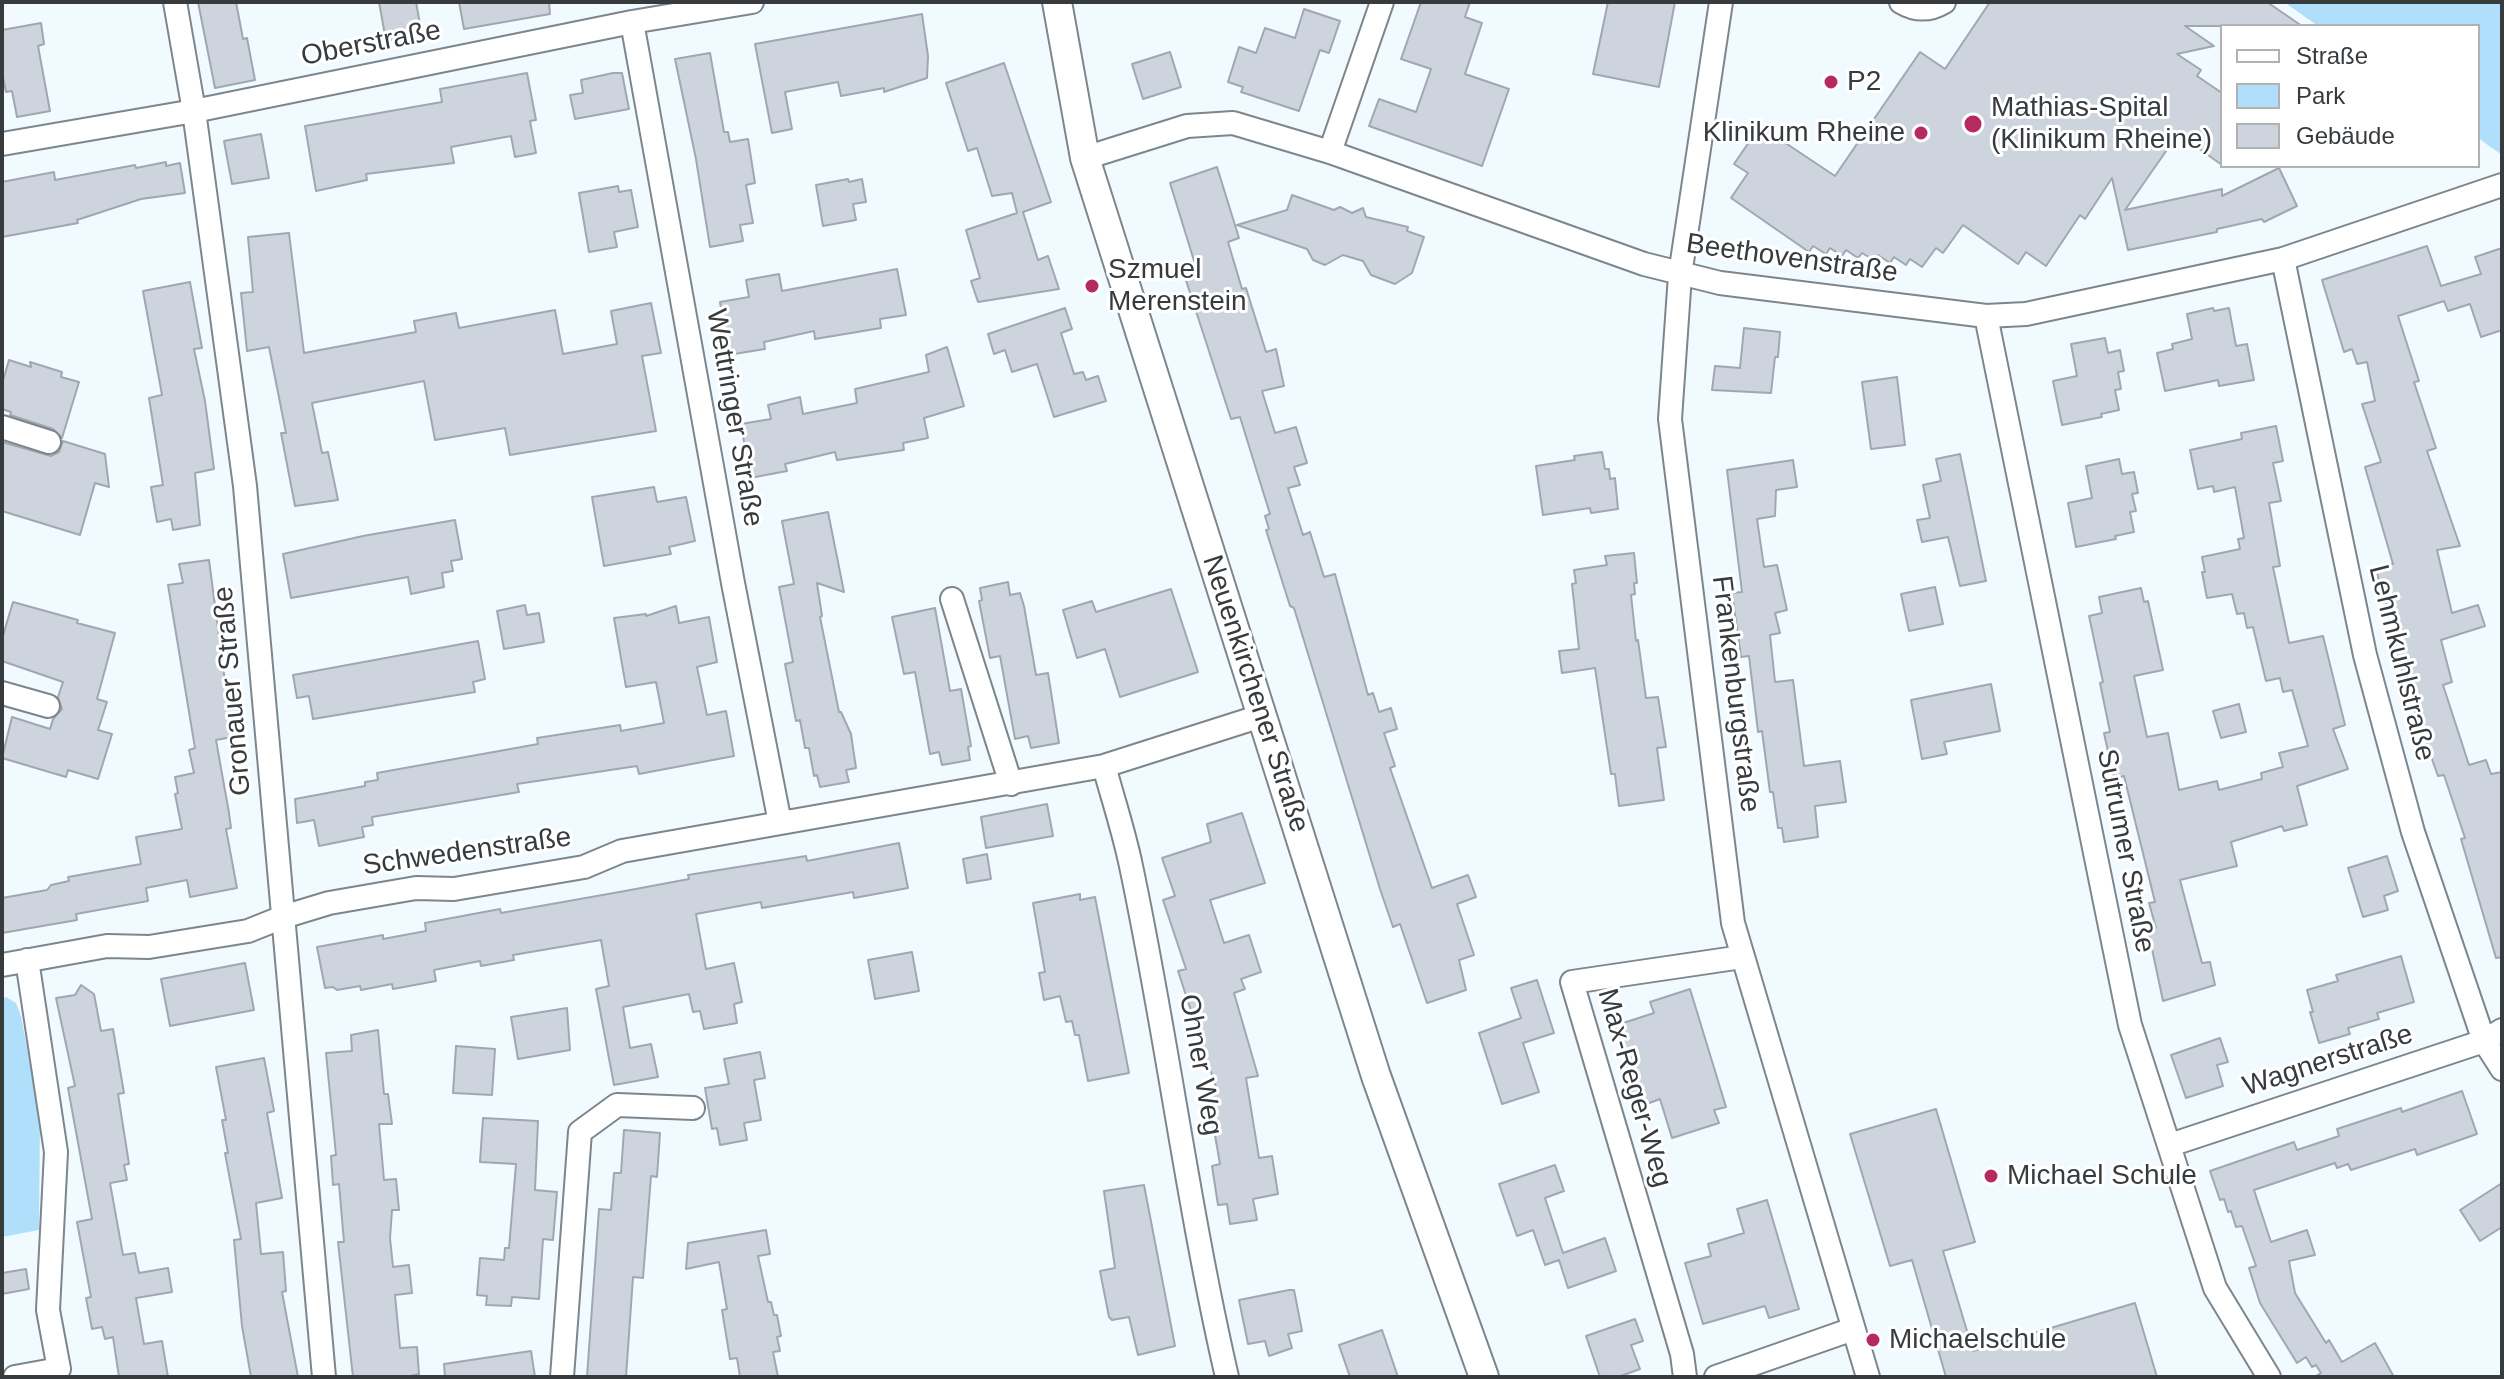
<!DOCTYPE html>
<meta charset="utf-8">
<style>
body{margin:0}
#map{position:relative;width:2504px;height:1379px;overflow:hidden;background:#f1faff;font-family:Arial,sans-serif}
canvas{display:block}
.frame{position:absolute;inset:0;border:4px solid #373b3e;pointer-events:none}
.legend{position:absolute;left:2220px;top:24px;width:260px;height:144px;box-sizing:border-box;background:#fff;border:2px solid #afb1b2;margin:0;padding:10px 14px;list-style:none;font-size:24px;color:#373b3e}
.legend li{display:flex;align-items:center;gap:16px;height:40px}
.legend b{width:40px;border:2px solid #afb1b2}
</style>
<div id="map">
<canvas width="2504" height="1379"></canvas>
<div class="frame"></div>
<ul class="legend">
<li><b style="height:10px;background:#fff"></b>Straße</li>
<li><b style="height:22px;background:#b0dffb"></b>Park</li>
<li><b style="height:22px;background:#ced4de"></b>Gebäude</li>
</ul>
</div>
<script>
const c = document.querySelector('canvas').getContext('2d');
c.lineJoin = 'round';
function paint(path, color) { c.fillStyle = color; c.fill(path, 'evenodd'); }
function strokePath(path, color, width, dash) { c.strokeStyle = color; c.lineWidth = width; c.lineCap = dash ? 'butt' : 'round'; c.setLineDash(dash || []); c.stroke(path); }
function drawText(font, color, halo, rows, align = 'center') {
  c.font = font + ' Arial,sans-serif'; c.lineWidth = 6; c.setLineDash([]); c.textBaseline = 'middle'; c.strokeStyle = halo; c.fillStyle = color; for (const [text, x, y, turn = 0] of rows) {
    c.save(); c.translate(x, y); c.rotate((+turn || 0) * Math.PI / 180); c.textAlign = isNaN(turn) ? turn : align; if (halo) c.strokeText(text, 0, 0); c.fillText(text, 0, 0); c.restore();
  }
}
const green = new Path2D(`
 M2284 2H2502V155L2478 138V26H2318Z
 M6 997 16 1003 21 1016 40 1118 39 1230 2 1237V998Z`);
const building = new Path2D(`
 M198 2H236L243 39 247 38 255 80 215 88Z
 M379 2H416L422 35 386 41Z
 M459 2H549L550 14 464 29Z
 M1421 2H1470L1465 17 1482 23 1465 74 1509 89 1482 166 1369 126 1379 99 1416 112 1431 69 1401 59Z
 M1608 2H1675L1659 87 1593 74Z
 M1990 2H2267L2302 26H2185L2214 46 2177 54 2201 70 2197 76 2222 93V165L2178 134 2125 210 2222 189V196L2279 168 2297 206 2264 222 2262 219 2217 229V232L2128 250 2112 178 2085 219 2080 215 2046 266 2026 252 2018 264 1963 225 1943 253 1936 248 1922 267 1910 259 1906 265 1894 257 1890 263 1878 255 1874 260 1862 253 1858 258 1846 250 1842 256 1830 248 1826 254 1813 246 1809 252 1731 198 1748 173 1734 164 1760 126 1835 176 1920 52 1945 69Z
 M1304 9 1340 21 1329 53 1320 50 1299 111 1241 92 1243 87 1228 82 1239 47 1256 53 1265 28 1295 38Z
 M922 14 928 56 927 78 884 92V88L841 96 838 82 785 92 792 129 772 133 755 44Z
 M41 23 44 44 38 46 50 111 17 117 12 91 6 92 2 72V30Z
 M1170 52 1181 87 1143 99 1132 64Z
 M710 53 724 132H728L730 142 748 139 755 183 746 185 753 223 740 225 743 241 710 247 696 159 675 59Z
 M1004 63 1051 202 1023 212 1038 260 1048 256 1059 289 978 302 971 281 980 278 966 230 1017 213 1012 193 992 196 977 148 968 151 946 83Z
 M527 73 536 120 530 121 536 153 515 157 511 136 451 147 454 163 366 174 367 180 316 191 305 126 442 102 440 89Z
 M613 73H622L629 109 575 119 570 95 583 93 581 80Z
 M261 134 269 178 232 184 224 141Z
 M166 162V166L180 163 185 193 141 199 77 220 78 223 2 237V182L54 172 55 180 135 165 136 168Z
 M1217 167 1239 238 1228 242 1242 289 1246 288 1266 352 1276 349 1284 386 1262 391 1275 433 1296 427 1307 463 1294 467 1300 485 1288 488 1303 535 1310 532 1324 577 1335 574 1368 695 1373 693 1379 712 1391 708 1397 729 1384 733 1395 766 1390 768 1432 888 1468 875 1476 897 1457 904 1474 955 1459 960 1466 990 1427 1003 1400 924 1393 927 1380 889 1294 608 1290 606 1266 530 1269 529 1265 516 1270 514 1240 417 1231 419 1182 268 1195 264 1170 183Z
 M848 179 849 182 862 179 866 202 853 204 856 220 823 226 816 185Z
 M618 186 619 192 631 190 638 227 614 232 617 247 589 252 579 193Z
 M1292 195 1334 210 1340 207 1352 213 1363 208 1366 217 1408 227 1407 231 1424 237 1412 273 1395 284 1371 275 1363 261 1343 255 1325 265 1313 260 1307 249 1237 225 1287 210Z
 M289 233 304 353 416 332 414 321 456 313 459 328 555 310 563 354 617 344 611 311 651 303 661 353 642 356 656 431 510 455 505 428 435 440 424 381 312 403 322 453 328 452 338 500 295 506 281 433H286L269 347 247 351 241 293 253 292 248 237Z
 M2427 246 2441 286 2481 274 2475 257 2502 248V330L2481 337 2470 304 2448 311 2444 301 2398 316 2419 381 2414 382 2436 448 2427 451 2460 546 2437 550 2452 613 2478 605 2485 626 2441 640 2452 682 2443 685 2469 765 2486 760 2491 774 2502 772V957L2496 958 2461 839 2465 838 2444 775 2438 776 2409 695 2394 643 2386 602 2383 603 2376 567 2393 564 2365 467 2381 462 2362 404 2375 401 2367 362 2357 364 2352 349 2344 352 2322 280Z
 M897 269 906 315 880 319 881 328 815 339 814 331 764 342 765 349 728 355 720 302 749 297 746 280 779 274 782 291Z
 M190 282 202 348 194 349 205 401 214 469 195 473 200 525 173 530 171 519 157 522 151 487 163 485 149 398 162 395 143 291Z
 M1065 308 1072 329 1061 333 1074 374 1083 372 1086 380 1098 376 1106 401 1054 417 1037 364 1012 372 1005 350 994 354 988 334Z
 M2213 308 2214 311 2229 308 2236 346 2247 344 2254 380 2219 386 2218 380 2165 391 2157 353 2173 349 2172 344 2192 339 2187 314Z
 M1744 328 1780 332 1778 357H1775L1771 393 1712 390 1715 366 1740 368Z
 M2105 338 2108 353 2120 350 2124 371 2118 372 2121 389 2115 390 2119 410 2101 414 2102 417 2062 425 2053 381 2077 376 2071 344Z
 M947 347 964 406 924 418 928 438 903 443 904 450 837 460 835 452 785 464 787 471 750 478 741 424 771 419 768 405 800 397 803 414 857 403 855 389 929 372 926 355Z
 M9 360 31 367 30 362 62 372 61 377 79 382 62 438 53 429 10 415 11 412 2 409V384Z
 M1897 377 1905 445 1871 449 1862 382Z
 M2276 426 2283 461 2273 463 2281 501 2269 503 2280 566 2273 567 2289 643 2323 636 2345 725 2333 729 2348 769 2297 786 2307 825 2284 831 2282 826 2231 842 2237 866 2180 880 2202 963 2210 962 2215 985 2163 1001 2148 930 2156 928 2149 903 2155 902 2124 776 2114 779 2104 733 2110 732 2100 683 2103 682 2089 616 2102 613 2099 597 2141 588 2144 602 2148 601 2163 670 2134 676 2147 737 2168 733 2179 790 2217 781 2219 790 2262 779 2261 773 2283 767 2279 753 2308 746 2292 690 2283 692 2280 678 2266 681 2253 627 2247 628 2244 613 2237 614 2232 594 2207 598 2202 572H2205L2202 557 2240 549 2238 539 2244 538 2235 487 2214 492 2213 486 2198 489 2190 450 2242 439 2241 433Z
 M63 441 105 454 109 487 95 483 80 535 2 511V442L51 456 59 452Z
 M1602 452 1605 469H1609L1610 479 1615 478 1618 509 1591 513 1590 508 1543 515 1536 466 1575 460 1574 456Z
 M1960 454 1986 581 1960 586 1948 537 1922 542 1917 520 1930 518 1923 485 1941 481 1936 459Z
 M2119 459 2122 474 2134 472 2138 493 2132 494 2136 511 2130 512 2134 532 2115 536 2116 539 2076 547 2068 503 2092 498 2086 466Z
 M1793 460 1797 487 1776 490 1775 516 1757 519 1764 567 1777 565 1787 610 1775 613 1780 633 1770 635 1775 682 1793 680 1804 766 1840 761 1846 802 1815 806 1818 837 1784 842 1782 828H1778L1773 792H1770L1762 731 1758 732 1756 715 1749 656 1741 657 1732 593 1742 592 1727 470Z
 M654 487 657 502 686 497 695 541 669 547 671 554 604 566 592 497Z
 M828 512 844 592 817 583 822 616 820 617 839 712H841L851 734 856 768 846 770 849 782 820 787 817 775 814 776 809 748H805L800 720 796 721 785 664 793 662 779 587 794 584 782 521Z
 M455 520 462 559 451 561 453 571 442 573 444 587 411 594 408 577 291 598 283 554 363 536Z
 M1634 553 1637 583H1634L1635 594 1631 595 1636 641 1638 640 1646 698 1658 697 1666 747 1657 748 1664 800 1619 806 1615 774H1611L1595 668 1562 673 1559 651 1579 649 1572 584 1576 583 1574 570 1607 565 1605 556Z
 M209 560 225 682 233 681 243 735 216 740 229 813 231 828 226 829 237 888 190 897 187 880 146 888 148 901 76 914 77 920 2 933V898L47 890 51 885 69 881 68 877 141 864 136 837 182 829 175 794 178 793 175 777 194 773 189 750 195 748 168 585 183 583 179 564Z
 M1008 582 1010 595 1020 593 1024 606 1036 675 1048 673 1059 743 1031 748 1028 736 1015 739 1000 656 990 658 979 601 982 600 980 588Z
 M1935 587 1943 624 1909 631 1901 594Z
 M1171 589 1198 672 1120 697 1105 649 1077 658 1063 610 1092 601 1096 612Z
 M13 602 78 620 77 623 115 633 97 699 107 702 98 730 112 734 98 779 68 770 66 777 2 758 12 717 50 729 53 719 62 709 58 697 63 682 2 661V639Z
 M525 605 527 615 539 613 544 642 504 649 497 611Z
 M676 606 679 623 709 617 717 662 697 667 707 715 726 711 734 756 639 774 637 766 517 784 519 792 372 817 373 825 362 827 364 837 319 846 314 820 297 823 295 799 365 786V782L378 780 377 773 538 744 537 738 620 725 621 731 664 723 656 682 626 687 614 618 646 614V616Z
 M935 608 950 691 961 689 971 746 968 747 970 760 942 765 939 752 930 754 915 672 904 674 892 617Z
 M478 641 485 679 473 682 475 692 313 719 309 696 297 698 293 675Z
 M1991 684 2000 731 1944 742 1947 754 1922 759 1911 700Z
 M2239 704 2246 732 2221 738 2213 711Z
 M1047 804 1053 836 986 848 981 817Z
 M1242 813 1265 883 1210 900 1224 943 1249 935 1261 972 1241 979 1245 989 1234 993 1258 1076 1246 1078 1259 1158 1272 1156 1278 1194 1253 1199 1257 1220 1230 1224 1227 1204 1218 1205 1212 1166 1220 1164 1207 1089 1216 1087 1178 971 1186 969 1163 900 1175 896 1162 858 1211 842 1207 824Z
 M899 843 908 888 854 898 853 892 762 908 761 902 696 914 706 969 734 963 742 1002 734 1004 737 1023 704 1029 700 1011 693 1012 689 994 623 1007 630 1048 651 1044 658 1077 614 1085 596 989 609 986 601 940 513 955 514 960 481 966 480 961 434 970 436 981 393 989 392 984 361 990 360 986 337 990 333 987 325 988 317 947 383 935V939L426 931 425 923 500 909 501 913 625 891 689 879 688 875 806 856 807 861Z
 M987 854 991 879 967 883 963 859Z
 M2387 856 2398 891 2384 896 2388 910 2363 917 2348 868Z
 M1080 894V900L1095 897 1129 1073 1088 1081 1079 1035H1075L1072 1021 1066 1022 1060 996 1044 1000 1039 973 1045 972 1033 903Z
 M912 952 919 991 875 999 868 960Z
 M2401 956 2414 1002 2377 1013 2379 1019 2348 1028 2350 1034 2319 1043 2310 1012H2313L2307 990 2338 981 2336 975Z
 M245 963 254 1010 170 1026 161 979Z
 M1537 980 1554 1033 1523 1043 1539 1092 1502 1104 1479 1033 1521 1018 1511 988Z
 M81 985 94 994 101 1031 113 1029 124 1093 118 1094 129 1164 124 1165 127 1180 110 1183 123 1255 135 1253 139 1273 168 1268 172 1292 136 1298 144 1344 162 1341 168 1377H119L113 1337 105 1339 102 1327 92 1329 86 1298 91 1297 77 1222 92 1219 68 1088 75 1086 56 998 75 995Z
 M1690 989 1726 1107 1714 1110 1719 1123 1672 1138 1660 1099 1633 1109 1624 1082 1631 1080 1614 1026 1654 1013 1650 1002Z
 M567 1008 570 1050 518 1059 511 1017Z
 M378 1030 384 1094H388L392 1124H379L384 1180 396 1179 399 1210H392L390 1238 393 1267 409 1265 412 1293 395 1295 400 1348 417 1347 419 1374 406 1377H353L338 1242H344L339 1184 333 1185 331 1156 336 1155 326 1053 352 1051 351 1035Z
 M2220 1038 2228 1062 2217 1065 2223 1086 2186 1098 2171 1055Z
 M456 1046 495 1049 492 1095 453 1093Z
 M760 1052 765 1078 754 1080 761 1120 744 1123 747 1140 720 1145 717 1128 712 1129 705 1088 729 1084 724 1059Z
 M264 1058 274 1111 267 1113 282 1198 256 1203 261 1254 283 1252 286 1291 282 1292 298 1377H251L242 1326 234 1240 241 1239 225 1153H228L222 1120H226L216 1067Z
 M2462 1091 2477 1134 2417 1155 2415 1149 2351 1170 2348 1164 2337 1168 2335 1163 2254 1190 2271 1242 2307 1230 2315 1255 2289 1261 2295 1293 2326 1343 2329 1340 2342 1362 2375 1343 2394 1377H2314L2321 1373 2316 1365 2312 1367 2306 1357 2297 1363 2260 1303 2249 1268 2256 1266 2242 1226 2236 1227 2231 1211 2228 1212 2224 1199 2220 1200 2210 1171 2294 1142 2297 1150 2339 1136 2337 1129 2401 1108 2402 1112Z
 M1936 1109 1975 1242 1943 1251 1973 1351 2135 1303 2157 1377H1946L1912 1260 1890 1266 1850 1134Z
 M483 1118 538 1121 535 1190 557 1192 553 1240 543 1239 539 1299 512 1297 511 1306 486 1305 487 1296 477 1295 480 1258 504 1260 505 1248H509L516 1164 480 1162Z
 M624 1130 660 1133 657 1177 651 1176 643 1278 633 1277 626 1377H587L599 1209 611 1210 614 1173H621Z
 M1555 1165 1564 1191 1545 1198 1563 1253 1605 1238 1616 1271 1568 1288 1559 1260 1545 1265 1533 1230 1517 1236 1499 1184Z
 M2502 1183V1227L2480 1241 2460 1210Z
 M1144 1185 1175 1346 1138 1355 1129 1317 1112 1320 1109 1317 1100 1271 1115 1268 1104 1191Z
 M1767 1200 1799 1309 1769 1318 1765 1306 1703 1324 1685 1263 1711 1256 1708 1244 1744 1233 1737 1209Z
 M766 1230 770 1254 758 1256 768 1302H771L774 1315H777L781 1336 777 1337 780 1351 773 1352 778 1377H740L737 1358 730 1359 722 1310 727 1309 719 1262 686 1269 688 1243Z
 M26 1269 29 1289 2 1294V1273Z
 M1289 1290H1294L1302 1331 1288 1334 1292 1348 1269 1356 1265 1341 1248 1344 1239 1300Z
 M1635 1319 1643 1341 1631 1345 1640 1369 1618 1377H1600L1586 1336Z
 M1382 1330 1398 1377H1350L1339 1345Z
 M531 1351 535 1377H445L444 1364Z`);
const minor = new Path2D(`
 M175 2 194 111 245 486 324 1377
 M1721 2 1680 275 1670 419 1733 923 1868 1377
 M1901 2C1916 11 1929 11 1944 2
 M632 22 733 583 780 823
 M2 144 194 111 632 22 752 2
 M1330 152 1382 2
 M1085 158 1187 126 1233 123 1330 152 1644 264 1720 283 1986 316 2026 314 2283 259 2502 185
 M2283 259 2365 655 2413 832 2484 1041 2502 1069
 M1986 316 2130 1025 2215 1288 2269 1377
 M2 427 49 442
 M952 599 1011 784
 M2 693 48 706
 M1104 766C1113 799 1124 832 1131 866 1167 1036 1188 1208 1227 1377
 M2 965 107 946 149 947 248 931 283 917 329 903 416 888 454 889 584 867 622 851 1104 766 1261 716
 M2170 1145 2484 1041 2502 1030
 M15 1377 59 1369 48 1310 56 1152 27 960
 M562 1377 580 1132 617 1105 693 1108
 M1685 1377 1682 1354 1572 982 1742 957
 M1716 1377 1853 1329`);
const tertiary = new Path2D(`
 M1057 2 1085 158 1376 1076 1484 1377`);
const markers = [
 [1831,82,8,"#b62a62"],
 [1973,124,10,"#b62a62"],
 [1921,133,8,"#b62a62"],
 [1092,286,8,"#b62a62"],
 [1991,1176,8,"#b62a62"],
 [1873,1340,8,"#b62a62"]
];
const streetNames = [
 ["Oberstraße",371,44,-11],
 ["Beethovenstraße",1792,259,8],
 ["Wettringer Straße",734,418,80],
 ["Lehmkuhlstraße",2401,663,76],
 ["Gronauer Straße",233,691,-95],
 ["Neuenkirchener Straße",1255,694,72],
 ["Frankenburgstraße",1735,694,83],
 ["Sutrumer Straße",2125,851,79],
 ["Schwedenstraße",467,852,-8],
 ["Wagnerstraße",2328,1061,-18],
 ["Ohner Weg",1200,1065,80],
 ["Max-Reger-Weg",1634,1088,74]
];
const poiNames = [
 ["P2",1847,82],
 ["Mathias-Spital",1991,108],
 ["(Klinikum Rheine)",1991,140],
 ["Klinikum Rheine",1905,133,"right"],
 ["Szmuel",1108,270],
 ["Merenstein",1108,302],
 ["Michael Schule",2007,1176],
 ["Michaelschule",1889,1340]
];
paint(green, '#b0dffb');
paint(building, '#ced4de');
strokePath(building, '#a1a7b0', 2);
strokePath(minor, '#7c868c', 26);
strokePath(tertiary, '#7c868c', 32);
strokePath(minor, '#fff', 22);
strokePath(tertiary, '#fff', 28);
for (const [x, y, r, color] of markers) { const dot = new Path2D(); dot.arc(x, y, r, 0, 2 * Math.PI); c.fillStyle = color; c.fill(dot); strokePath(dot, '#fff', 3); }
drawText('28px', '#373b3e', '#fff', streetNames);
drawText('28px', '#373b3e', '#fff', poiNames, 'left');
</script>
